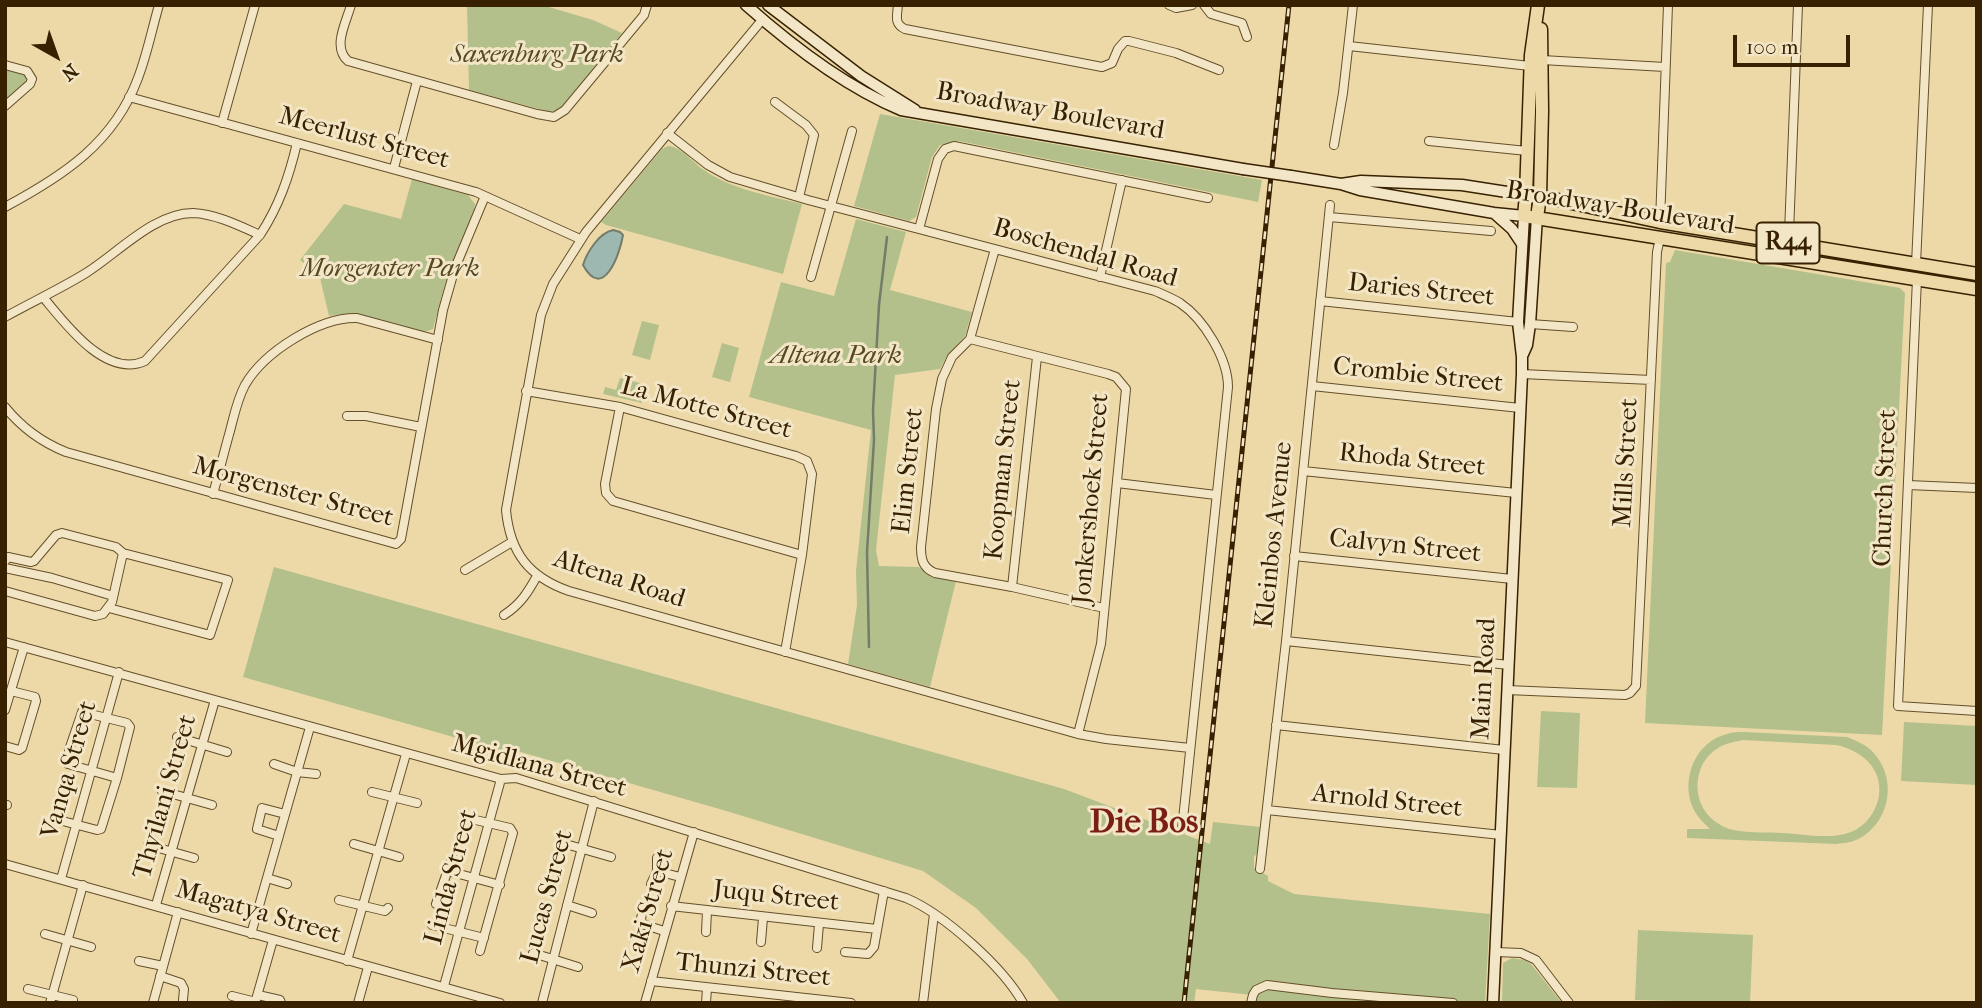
<!DOCTYPE html>
<style>
body{margin:0}
#map{position:relative;width:1982px;height:1008px;overflow:hidden;background:#edd9a7;font-family:"IM FELL French Canon",serif}
canvas{display:block}
.frame{position:absolute;inset:0;border:7px solid #372100;pointer-events:none}
.north{position:absolute;left:21px;top:21px;width:70px;height:70px;-webkit-text-stroke:5px #f3e6c6;paint-order:stroke;rotate:140deg;font-size:19px;font-weight:700;line-height:28px;text-align:center;color:#372100}
.north::after{content:'';display:block;margin:auto;width:24px;height:32px;background:#372100;clip-path:polygon(50% 0,100% 100%,50% 72%,0 100%)}
.scale{position:absolute;left:1733px;top:35px;width:117px;height:32px;box-sizing:border-box;border:4px solid #372100;border-top:0;padding-left:9px;font-size:21px;line-height:24px;white-space:nowrap;color:#372100;-webkit-text-stroke:5px #f3e6c6;paint-order:stroke}
</style>
<div id="map">
<canvas width="1982" height="1008"></canvas>
<div class="frame"></div>
<div class="north">N</div>
<div class="scale">100 m</div>
</div>
<script>
const c = document.querySelector('canvas').getContext('2d');
c.lineJoin = 'round';
function paint(path, color) { c.fillStyle = color; c.fill(path, 'evenodd'); }
function strokePath(path, color, width, dash) { c.strokeStyle = color; c.lineWidth = width; c.lineCap = dash ? 'butt' : 'round'; c.setLineDash(dash || []); c.stroke(path); }
function drawText(font, color, halo, rows, align = 'center') {
  c.font = font + ' "IM FELL French Canon",serif'; c.lineWidth = 6; c.setLineDash([]); c.textBaseline = 'middle'; c.strokeStyle = halo; c.fillStyle = color; for (const [text, x, y, turn = 0] of rows) {
    c.save(); c.translate(x, y); c.rotate((+turn || 0) * Math.PI / 180); c.textAlign = isNaN(turn) ? turn : align; if (halo) c.strokeText(text, 0, 0); c.fillText(text, 0, 0); c.restore();
  }
}
const green = new Path2D(`
 M467 5H542L593 20 622 33 561 108 556 111 550 112 469 90Z
 M5 68 25 74 28 81 5 102Z
 M880 114 1262 180 1258 202 959 141 940 145 932 157 916 217 909 221 854 206Z
 M668 146C682 147 692 162 704 170 730 189 771 196 802 204L783 274 606 225 601 222 662 149Z
 M412 179 468 195 475 204 474 210 445 284 433 329 424 332C394 324 360 309 329 316L320 278 300 260 344 204 401 219Z
 M856 219 906 232 890 290 972 312 965 336 947 356 940 369 895 375 876 550 879 566 919 567 928 575 956 581 930 687 848 664 857 605 856 571 871 430 749 397 781 282 834 296Z
 M1675 250 1900 288 1905 293 1882 735 1645 723 1666 263 1670 262Z
 M642 321 659 325 650 360 632 355Z
 M722 343 739 348 730 382 712 377Z
 M620 378 648 385 642 403 603 394 605 387 616 390Z
 M274 567 1064 789 1210 844 1213 822 1261 827 1258 852 1254 857V868L1268 876V881L1294 894 1490 914 1485 1003H1251L1252 995 1196 989 1194 1003H1061L1027 959 976 908 923 871 723 810 517 751 499 750 243 677Z
 M1541 711 1580 713 1577 788 1537 787Z
 M1904 722 1977 726V785L1901 781Z
 M1744 732 1847 737C1855 740 1864 744 1871 750 1897 775 1892 818 1862 837 1854 842 1845 843 1836 844L1687 838V829H1710C1703 822 1697 817 1693 808 1680 779 1696 741 1727 734 1733 732 1738 732 1744 732ZM1743 740 1836 745C1861 750 1883 768 1879 796 1876 812 1866 826 1851 832 1830 840 1803 834 1782 833 1767 832 1753 833 1739 831 1732 830 1725 828 1719 824 1691 808 1690 765 1718 748 1726 743 1734 742 1743 740Z
 M1638 930 1753 935 1750 1003 1635 1000Z
 M1512 958 1524 960 1531 964 1562 1003H1502L1503 963Z`);
const water = new Path2D(`
 M613 230 620 232 623 235C620 254 603 302 583 265 587 252 599 233 613 230Z`);
const stream = new Path2D(`
 M869 647 867 552 874 440 873 410 879 305 887 237`);
const minor = new Path2D(`
 M351 5C346 23 332 47 348 61L537 114 554 117 565 110 644 15 647 5
 M898 5C897 16 894 24 905 29L1102 67 1112 63 1118 49 1125 41H1129L1176 53 1219 70
 M1169 5 1176 8 1192 5
 M1204 5 1211 14 1242 23 1247 37
 M762 20 586 232 553 284 541 315 506 510C510 553 529 577 569 591L1078 734 1106 739 1190 748
 M1349 46 1530 66
 M1542 60 1665 67
 M5 65 27 71 32 79 30 84 5 106
 M129 97 476 192 580 239
 M775 102 806 125 814 135 799 197
 M222 123 255 5
 M667 133 708 165 730 177 808 200 1155 291C1164 295 1172 298 1180 303 1204 319 1228 359 1228 387L1182 829
 M1429 141 1527 151
 M1334 145 1343 93 1353 5
 M394 168 417 81
 M5 207C63 176 114 143 138 78 147 55 152 29 159 5
 M1329 217 1491 231
 M1660 222 1668 5
 M919 229 938 159 945 149 954 146 1208 198
 M995 249 970 339 952 357 942 379 936 409 921 547C921 560 923 568 935 573L1012 587 1104 608
 M1788 258 1798 5
 M1916 264 1928 5
 M811 277 852 131
 M1100 277 1122 180
 M1917 279 1898 706 1977 711
 M43 297C64 322 105 379 145 361L260 235C279 206 289 177 297 143
 M1320 301 1518 322
 M5 317C32 302 60 289 86 273 118 253 154 213 193 213 216 214 240 226 260 235
 M1530 324 1573 327
 M970 339 1108 374 1116 377 1126 389 1101 644 1078 734
 M1522 374 1651 380
 M1312 386 1520 408
 M526 391 620 407 796 456 807 461 812 474 802 555 785 652
 M5 407C22 428 41 442 66 452L396 544 401 539 443 310 455 268 485 196
 M620 407 605 484 606 493 613 501 802 555
 M347 416H366L421 427
 M1303 471 1516 493
 M1117 483 1216 495
 M1908 485 1977 488
 M213 494C219 473 224 452 230 431 234 416 237 400 245 385 264 352 319 317 357 318L438 340
 M1294 556 1512 579
 M5 561 8 557 31 562 34 561 56 535 62 533 116 547 123 553 112 602 103 614 95 616 5 591
 M5 568 52 578 113 596
 M465 570 512 542
 M1012 587 1037 357
 M109 608 210 635 228 580 123 553
 M504 615C521 604 528 592 537 576
 M1286 641 1509 665
 M5 642 501 779 516 778 906 898C944 914 1003 967 1023 1003
 M1507 690 1625 695 1630 693 1636 686 1657 252 1660 238
 M5 710 24 647
 M1276 725 1504 750
 M177 737 227 752
 M5 746 19 750 22 748 36 701 35 697 11 691
 M274 764 297 772 316 774
 M162 791 212 805
 M372 792 417 803
 M5 805H7
 M1267 810 1501 835
 M467 818 510 828 513 833 480 951
 M55 819 97 830 101 829 117 778 130 727 127 723 82 712 69 750 68 764 117 778
 M279 836 257 829 262 808 285 814
 M562 843 611 857
 M354 844 399 857
 M148 845 194 858
 M5 864 500 1003
 M1260 869 1286 641 1330 205
 M448 871 500 885
 M657 871 680 877
 M267 878 287 884
 M61 879 119 672
 M651 884 657 871V858
 M339 900 385 911 388 908
 M436 904 452 858
 M156 905 215 700
 M567 905 592 913
 M671 906 877 929
 M644 907 641 918 642 924 664 931
 M432 925 484 938
 M706 932 707 911
 M45 934 91 947
 M251 934 310 727
 M761 942 763 918
 M817 948 819 924
 M845 952 868 954 874 947 884 891
 M1496 952 1521 953 1536 960 1569 1003
 M533 953 578 967
 M139 961 163 966
 M347 961 406 754
 M160 976 181 983 184 989 183 1000
 M651 981 851 1003
 M444 986 501 779
 M28 989 73 1000
 M258 995 280 1000 281 1003
 M232 996 256 1002
 M50 1003 83 885
 M153 1003 178 912
 M255 1003 273 940
 M358 1003 368 967
 M542 1003 594 801
 M645 1003 694 832
 M706 1003 707 988
 M923 1003 934 914
 M1251 1003 1253 995 1256 990 1267 985 1332 993 1453 1003`);
const secondary = new Path2D(`
 M746 5C791 45 846 87 901 110L1243 169
 M768 5 861 76 915 110
 M1291 176 1341 184 1360 190 1494 213 1524 216 1518 322 1522 357V374L1493 1003
 M1341 184 1361 181 1462 185 1526 195
 M1494 213 1512 229 1522 244
 M1523 354 1527 345 1530 324 1537 217`);
const primary = new Path2D(`
 M1538 5 1531 55 1526 195 1524 216 1977 289
 M1526 195 1558 200 1660 222 1977 274
 M1537 217 1540 197 1542 111 1541 29`);
const rail = new Path2D(`
 M1184 1003 1289 5`);
const secondaryBridge = new Path2D(`
 M1243 169 1291 176`);
const shields = [
 [1788,243,63]
];
const shieldNames = [
 ["R44",1788,243]
];
const parkNames = [
 ["Saxenburg Park",537,56],
 ["Morgenster Park",390,270],
 ["Altena Park",836,357]
];
const streetNames = [
 ["Broadway Boulevard",1050,112,10],
 ["Meerlust Street",364,139,15],
 ["Broadway Boulevard",1620,209,9],
 ["Boschendal Road",1085,254,16],
 ["Daries Street",1421,291,6],
 ["Crombie Street",1418,376,6],
 ["La Motte Street",706,409,15],
 ["Rhoda Street",1412,461,6],
 ["Mills Street",1627,463,-87],
 ["Koopman Street",1004,470,-84],
 ["Elim Street",909,471,-84],
 ["Church Street",1886,488,-88],
 ["Morgenster Street",293,493,15],
 ["Jonkershoek Street",1092,499,-85],
 ["Kleinbos Avenue",1275,535,-84],
 ["Calvyn Street",1405,547,6],
 ["Altena Road",619,580,18],
 ["Main Road",1485,679,-87],
 ["Mgidlana Street",539,767,15],
 ["Vanqa Street",70,770,-74],
 ["Thyilani Street",166,797,-74],
 ["Arnold Street",1387,802,6],
 ["Linda Street",452,877,-75],
 ["Lucas Street",548,897,-75],
 ["Juqu Street",776,897,6],
 ["Xaki Street",649,911,-74],
 ["Magatya Street",258,913,16],
 ["Thunzi Street",753,971,6]
];
const districtNames = [
 ["Die Bos",1144,824]
];
paint(green, '#b3c08c');
paint(water, '#9cb8b1');
strokePath(water, '#747c6a', 2);
strokePath(stream, '#747c6a', 2.5);
strokePath(minor, '#644f2a', 10);
strokePath(secondary, '#372100', 13);
strokePath(primary, '#372100', 15);
strokePath(minor, '#f3e6c6', 8);
strokePath(secondary, '#f3e6c6', 10);
strokePath(primary, '#edd9a7', 12);
strokePath(rail, '#372100', 5);
strokePath(rail, '#f3e6c6', 2.5, [8]);
strokePath(secondaryBridge, '#372100', 13, []);
strokePath(secondaryBridge, '#f3e6c6', 10);
for (const [x, y, w] of shields) { const box = new Path2D(); box.roundRect(x - w / 2, y - 20.5, w, 41, 5); c.fillStyle = '#f3e6c6'; c.fill(box); strokePath(box, '#372100', 2); }
drawText('bold 24px', '#372100', null, shieldNames);
drawText('italic 26px', '#564923', '#f3e6c6', parkNames);
drawText('26px', '#372100', '#f3e6c6', streetNames);
drawText('bold 33px', '#7a1f14', '#f3e6c6', districtNames);
</script>
